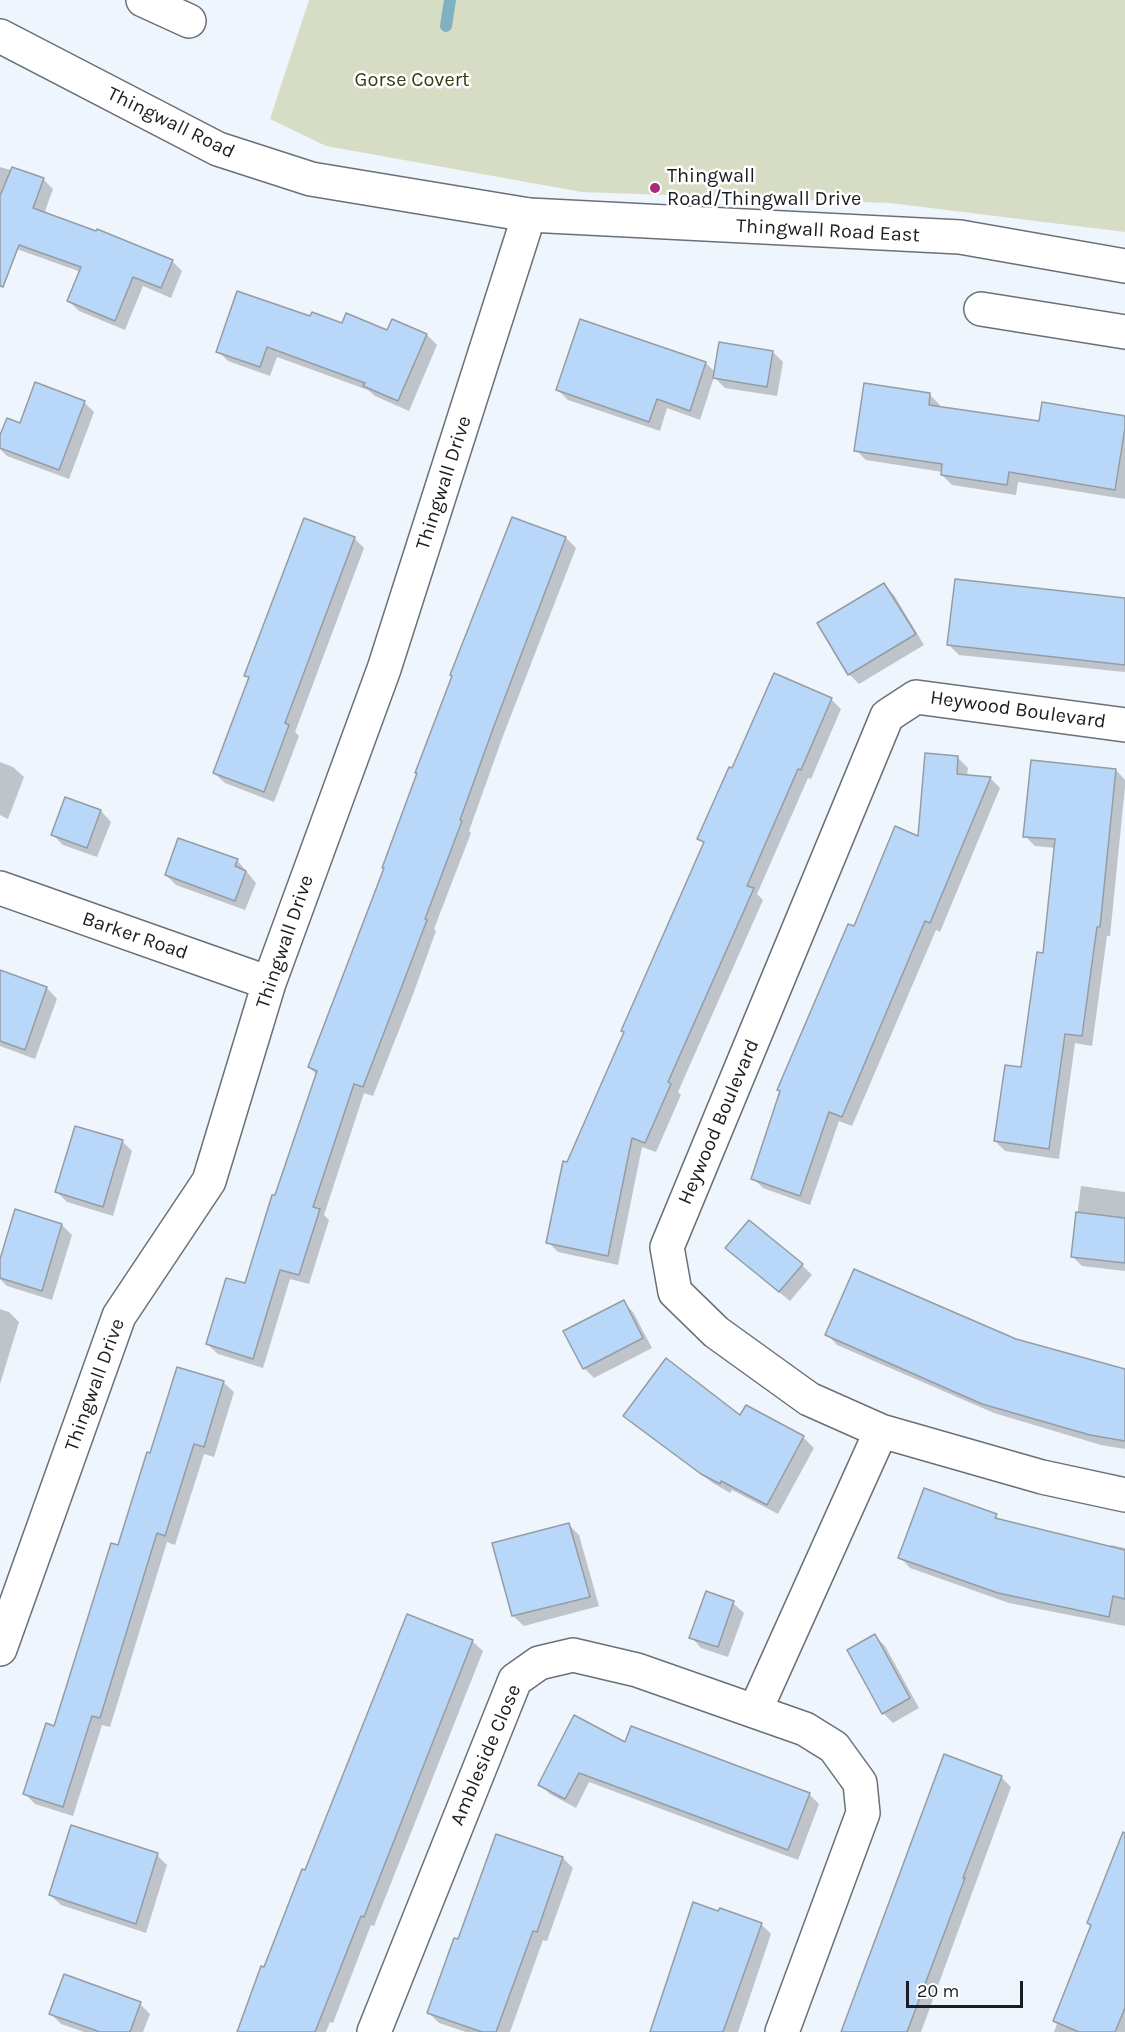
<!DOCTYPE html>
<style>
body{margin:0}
#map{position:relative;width:1125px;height:2032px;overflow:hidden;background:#eef5fd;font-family:Karla,sans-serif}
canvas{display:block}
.scale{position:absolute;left:906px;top:1981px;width:117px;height:27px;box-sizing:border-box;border:3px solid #1b1d20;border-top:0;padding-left:8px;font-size:18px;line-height:21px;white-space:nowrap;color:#1b1d20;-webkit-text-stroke:4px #fff;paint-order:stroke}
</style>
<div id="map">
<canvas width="1125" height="2032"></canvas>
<div class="scale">20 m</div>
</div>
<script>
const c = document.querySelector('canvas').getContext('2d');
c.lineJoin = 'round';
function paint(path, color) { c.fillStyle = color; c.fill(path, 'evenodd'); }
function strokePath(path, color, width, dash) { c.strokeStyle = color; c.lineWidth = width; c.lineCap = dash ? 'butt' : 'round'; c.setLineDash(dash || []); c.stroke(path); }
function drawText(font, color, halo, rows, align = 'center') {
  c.font = font + ' Karla,sans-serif'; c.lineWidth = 5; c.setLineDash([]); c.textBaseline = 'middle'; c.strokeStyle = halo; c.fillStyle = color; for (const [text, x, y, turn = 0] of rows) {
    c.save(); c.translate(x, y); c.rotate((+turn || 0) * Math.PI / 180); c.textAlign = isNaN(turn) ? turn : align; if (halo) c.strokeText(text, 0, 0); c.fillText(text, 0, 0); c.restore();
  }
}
const green = new Path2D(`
 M309 0H1125V232L890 203 582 192 326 146 270 119Z`);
const shadow = new Path2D(`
 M0 167 43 179 53 189 44 214 172 261 182 271 171 298 143 286 125 330 79 311 69 301 81 272 0 243Z
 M311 318 388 332 392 321 427 335 437 345 409 411 375 396 368 390 277 357 270 376 228 361 218 351Z
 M581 321 706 363 716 373 773 352 783 362 777 396 725 388 714 377 700 420 667 408 660 431 568 400 558 390Z
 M930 395 940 405 939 408 1041 423 1105 414V412L1125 415V499L1018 482 1016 495 952 485 942 475 943 472 866 460 856 450Z
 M84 402 94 412 69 479 7 456 0 449V439L21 425Z
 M354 538 364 548 295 732 299 736 274 802 225 783 214 773 250 679 246 675Z
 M566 538 576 548 503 736 469 831 471 833 434 929 436 931 412 997 373 1096 364 1093 324 1215 329 1220 309 1284 290 1279 263 1368 218 1354 207 1344 246 1285 317 1075 309 1067Z
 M884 585 894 595 924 645 859 684 849 674Z
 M1125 600V672L959 655 949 645Z
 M831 699 841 709 811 779 808 778 757 894 763 900 678 1092 681 1095 656 1152 642 1147 618 1265 558 1252 548 1242 568 1164 705 844 699 838 733 770Z
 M958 758 968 768 967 776 990 778 1000 788 940 932 936 930 852 1126 839 1121 810 1205 763 1188 753 1178 854 928 920 838Z
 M0 762 13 767 24 777 8 819 0 815Z
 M1116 770 1125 780V787L1110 936H1107L1092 1046 1075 1043 1059 1159 1005 1151 995 1141 1022 1069 1045 954 1056 848 1035 846 1025 836Z
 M66 799 101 811 111 822 97 857 63 845 53 835Z
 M237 860 256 883 245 910 176 885 166 875Z
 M0 972 47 988 57 999 35 1059 0 1046Z
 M122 1141 132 1151 113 1216 67 1202 57 1192Z
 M1081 1186 1125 1192V1271L1082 1266 1072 1256Z
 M16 1211 62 1225 72 1235 52 1300 7 1286 0 1279V1264Z
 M737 1258 802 1265 812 1275 790 1301Z
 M623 1302 633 1312 652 1348 594 1378 584 1368Z
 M0 1309 9 1312 19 1322 0 1384Z
 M992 1331 1049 1351 1125 1370V1449L1101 1445 994 1413 837 1345 827 1334Z
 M223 1382 234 1392 214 1457 204 1454 175 1545 167 1542 110 1727 102 1725 73 1816 35 1804 25 1794 55 1728 119 1547Z
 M747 1407 804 1438 814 1448 778 1514 732 1490 730 1493 713 1483 634 1425 625 1415 741 1417Z
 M996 1516 1001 1521 1111 1548V1545L1125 1548V1626L1009 1603 910 1568 900 1557Z
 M569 1525 579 1535 599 1606 524 1626 513 1616Z
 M707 1593 733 1603 744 1613 728 1657 701 1648 691 1637Z
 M875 1636 885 1646 919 1708 893 1723 883 1713Z
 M472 1641 483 1651 374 1926 371 1925 333 2023 330 2022 326 2032H239L306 1872Z
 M626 1744 809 1794 819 1804 798 1860 589 1782 576 1808 550 1794 540 1784Z
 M1001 1777 1011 1787 921 2032H844Z
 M497 1835 563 1858 573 1868 547 1941 543 1940 510 2032H466L439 2023 429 2013 459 1941Z
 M157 1855 167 1865 146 1933 61 1905 50 1895Z
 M1125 1863V2032H1054L1057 2024 1054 2021 1092 1926 1089 1923Z
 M719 1913 761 1924 771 1934 738 2032H651Z
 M140 2004 150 2014 143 2032H84L61 2024 51 2014Z`);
const stream = new Path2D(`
 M446 26 450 0`);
const building = new Path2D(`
 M12 167 44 178 33 208 96 231 97 229 173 260 161 288 133 277 115 321 67 301 81 267 19 245 3 287 0 286V196Z
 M237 291 310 316 312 312 342 323 346 313 387 330 392 319 427 334 398 401 363 386 365 383 267 347 260 367 216 352Z
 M580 319 706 362 690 411 657 399 649 422 556 390Z
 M719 342 773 351 767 387 713 378Z
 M35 382 85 401 59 470 0 448V435L7 418 20 423Z
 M864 383 930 393 929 405 1039 421 1042 402 1125 416V428L1115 490 1009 472 1007 485 941 475 942 464 854 451Z
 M512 517 566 537 494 726 460 820 462 821 425 919 427 920 402 986 363 1087 354 1084 313 1207 320 1209 299 1275 280 1270 253 1359 206 1344 226 1278 245 1283 272 1195H275L317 1071 308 1067 384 868H382L417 773H415L452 676 450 675Z
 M304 518 355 537 285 723 289 725 264 792 213 773 249 677 244 676Z
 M955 579 1125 598V665L947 645Z
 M884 583 916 634 848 675 817 623Z
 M774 673 832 698 801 770 798 769 747 886 754 888 668 1082 671 1084 645 1143 632 1138 608 1256 546 1243 563 1161 567 1162 624 1032 621 1031 704 842 697 839 729 767 732 768Z
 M925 753 958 756 957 774 991 777 930 923 925 921 842 1117 829 1112 800 1196 751 1179 780 1091 777 1090 848 924 854 926 895 826 918 836Z
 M1031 760 1116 769 1100 927H1097L1082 1036 1065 1034 1049 1149 994 1141 1005 1065 1021 1067 1037 952 1043 953 1055 839 1023 837Z
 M65 797 101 810 87 848 51 835Z
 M178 838 238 859 235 866 246 871 235 901 165 875Z
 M0 970 47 987 25 1050 0 1041Z
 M75 1126 123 1140 103 1207 55 1192Z
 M15 1209 62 1224 42 1291 0 1278V1259Z
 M1076 1212 1125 1218V1263L1071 1257Z
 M749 1220 803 1264 779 1292 725 1248Z
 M854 1269 1016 1339 1125 1369V1441L1090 1435 982 1404 825 1335Z
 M624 1300 643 1338 583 1369 563 1331Z
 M666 1358 740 1415 746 1405 804 1436 767 1505 721 1481 720 1484 701 1474 623 1416Z
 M177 1367 224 1381 204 1447 194 1444 165 1536 157 1533 100 1718 92 1716 63 1807 23 1794 46 1723 54 1726 111 1543 118 1545 147 1452 150 1453Z
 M924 1488 997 1514 995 1518 1125 1550V1599L1113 1596 1109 1617 998 1593 898 1558Z
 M569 1523 590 1597 512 1616 492 1543Z
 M706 1591 734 1601 718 1647 689 1638Z
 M407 1614 473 1640 364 1917 361 1916 315 2032H237L261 1966 264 1967 302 1869 305 1870Z
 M875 1634 910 1698 882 1714 847 1650Z
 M574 1715 625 1742 631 1726 810 1793 788 1850 579 1773 565 1799 538 1785Z
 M944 1754 1002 1776 963 1878H965L907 2032H841Z
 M71 1825 158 1853 136 1924 49 1895Z
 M1123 1832 1125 1833V2008L1115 2032H1079L1053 2021 1091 1925 1087 1923Z
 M496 1834 563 1857 537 1932 533 1931 496 2032H482L427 2013 454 1938 458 1939Z
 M693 1902 718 1911 720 1908 762 1923 723 2032H650Z
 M64 1974 141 2002 130 2032H100L49 2014Z`);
const minor = new Path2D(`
 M143 0 189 21
 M981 309 1125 332
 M1125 725 916 697 887 716 667 1247 675 1292 716 1332 809 1399 881 1431 1042 1477 1125 1495
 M0 888 269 983
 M0 1649 119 1316 209 1181 269 983 384 669 529 215
 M755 1711 881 1431
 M374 2032 515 1680 539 1663 573 1655 637 1670 805 1729 834 1747 860 1783 863 1813 782 2032`);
const tertiary = new Path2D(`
 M0 36 218 149 311 179 529 215 960 237 1125 266`);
const markers = [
 [655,188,6,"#ac2a75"]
];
const parkNames = [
 ["Gorse Covert",412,80]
];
const streetNames = [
 ["Thingwall Road",171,123,26],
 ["Thingwall Road East",828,231,3],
 ["Thingwall Drive",444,483,-72],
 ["Heywood Boulevard",1018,710,8],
 ["Barker Road",135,936,19],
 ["Thingwall Drive",285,942,-71],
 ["Heywood Boulevard",719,1122,-67],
 ["Thingwall Drive",95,1385,-70],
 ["Ambleside Close",486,1755,-67]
];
const poiNames = [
 ["Thingwall",667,176],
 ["Road/Thingwall Drive",667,199]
];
paint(green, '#d6ddc4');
paint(shadow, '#0003');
strokePath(stream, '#80b1c1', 12);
paint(building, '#b9d7f8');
strokePath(building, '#959ca3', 1.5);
strokePath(minor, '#6a7077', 36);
strokePath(tertiary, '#6a7077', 36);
strokePath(minor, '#fff', 33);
strokePath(tertiary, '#fff', 33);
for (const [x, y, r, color] of markers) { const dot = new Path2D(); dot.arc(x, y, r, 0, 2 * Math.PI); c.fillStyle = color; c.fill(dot); strokePath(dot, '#fff', 2); }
drawText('20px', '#343e10', '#fff', parkNames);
drawText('20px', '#1b1d20', '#fff', streetNames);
drawText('20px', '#1b1d20', '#fff', poiNames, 'left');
</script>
